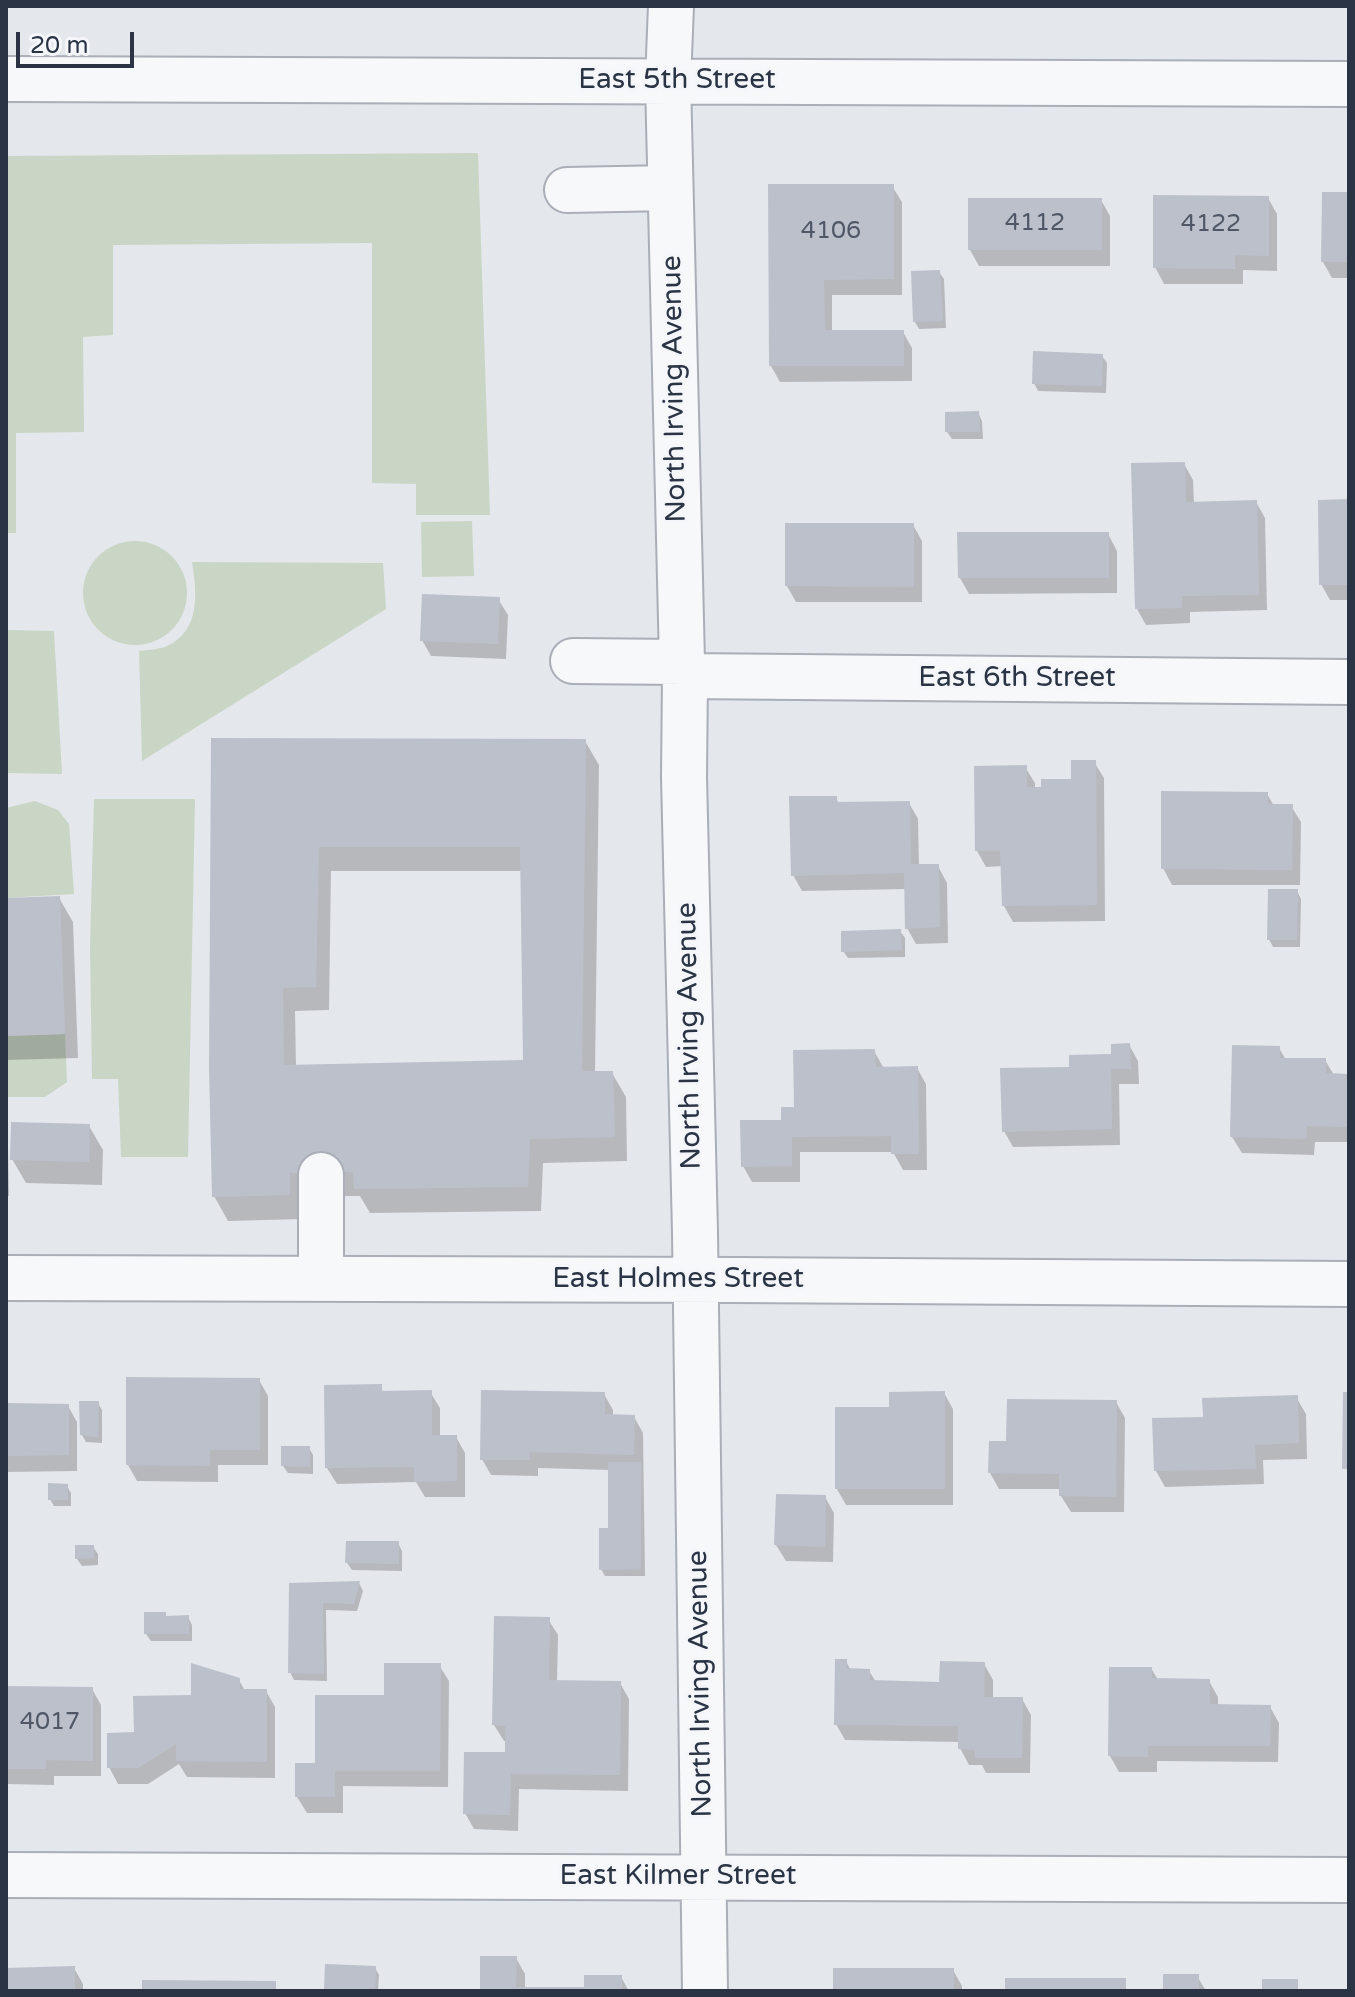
<!DOCTYPE html>
<style>
body{margin:0}
#map{position:relative;width:1355px;height:1997px;overflow:hidden;background:#e4e7ec;font-family:"Varela Round",sans-serif}
canvas{display:block}
.frame{position:absolute;inset:0;border:8px solid #2b3445;pointer-events:none}
.scale{position:absolute;left:16px;top:32px;width:118px;height:36px;box-sizing:border-box;border:4px solid #2b3445;border-top:0;padding-left:10px;font-size:24px;line-height:28px;white-space:nowrap;color:#2b3445;-webkit-text-stroke:6px #f4f6f9;paint-order:stroke}
</style>
<div id="map">
<canvas width="1355" height="1997"></canvas>
<div class="frame"></div>
<div class="scale">20 m</div>
</div>
<script>
const c = document.querySelector('canvas').getContext('2d');
c.lineJoin = 'round';
function paint(path, color) { c.fillStyle = color; c.fill(path, 'evenodd'); }
function strokePath(path, color, width, dash) { c.strokeStyle = color; c.lineWidth = width; c.lineCap = dash ? 'butt' : 'round'; c.setLineDash(dash || []); c.stroke(path); }
function drawText(font, color, halo, rows, align = 'center') {
  c.font = font + ' "Varela Round",sans-serif'; c.lineWidth = 6; c.setLineDash([]); c.textBaseline = 'middle'; c.strokeStyle = halo; c.fillStyle = color; for (const [text, x, y, turn = 0] of rows) {
    c.save(); c.translate(x, y); c.rotate((+turn || 0) * Math.PI / 180); c.textAlign = isNaN(turn) ? turn : align; if (halo) c.strokeText(text, 0, 0); c.fillText(text, 0, 0); c.restore();
  }
}
const green = new Path2D(`
 M478 153 490 515H416V484L372 483V243L113 245V335L83 337 84 432 16 433V533H6V156Z
 M472 521 474 576 422 577 421 522Z
 M83 593a52 52 0 1 1 104 0a52 52 0 1 1-104 0Z
 M192 562 383 563 386 609 142 761 139 651C147 650 158 649 165 647 201 632 197 593 192 562Z
 M6 630 54 631 62 774 6 773Z
 M94 799H195L188 1157H121L118 1079H92L90 946Z
 M35 801 58 810 69 824 74 894 6 898V808Z
 M65 1034 67 1082 45 1097H6V1036Z`);
const shadow = new Path2D(`
 M770 186H892L902 202V295H832V332H903L912 348V381L780 382 771 366Z
 M1349 194V278H1332L1323 262Z
 M1268 198 1277 214V271L1243 270V284H1164L1155 267Z
 M1101 200 1110 216V266H979L970 250Z
 M939 272 944 279 946 328 919 329 915 322Z
 M1102 356 1107 363 1106 393 1038 391 1034 383Z
 M978 413 982 421 983 439H952L947 432Z
 M1184 464 1193 480 1194 504 1256 502 1265 518 1267 610 1190 612V623L1146 625 1137 609Z
 M1349 501V600H1330L1321 584Z
 M913 525 922 541V602H796L787 586Z
 M1108 534 1117 551V593L969 594 960 578Z
 M498 599 508 615 506 659 431 656 422 640Z
 M213 740 585 741 599 765 595 1073H612L626 1097 627 1161 543 1163 541 1211 370 1213 360 1196H314L303 1219 228 1221 214 1196ZM331 871H522L525 1062 296 1067 295 1011 329 1010Z
 M1094 762 1104 778 1105 921 1013 922 1004 906 1003 866 986 867 977 851 1025 767 1035 783V789L1073 781Z
 M1267 794 1274 806H1291L1301 822 1300 885H1172L1163 868Z
 M836 798 839 804 909 803 918 819 919 866H938L947 883 948 943 916 944 907 928 906 889 802 891 793 875Z
 M1297 891 1301 899 1300 947H1273L1269 939Z
 M59 898 73 922 78 1058 6 1060V900Z
 M900 931 905 938V957L848 958 843 951Z
 M1129 1045 1138 1061 1139 1084H1119L1120 1145 1013 1147 1004 1131 1072 1069 1113 1056Z
 M1279 1048 1286 1060H1325L1334 1075 1349 1076V1142H1315L1314 1155 1242 1153 1232 1137Z
 M874 1051 883 1067 917 1068 926 1084 927 1170H903L893 1152H800V1182H752L743 1166 783 1122Z
 M89 1126 103 1150 102 1185 26 1183 12 1159Z
 M6 1146 8 1149 9 1196H6Z
 M259 1380 268 1396V1465H218V1482L137 1481 128 1465Z
 M380 1386 384 1393 430 1392 440 1408V1437H456L465 1453V1497H425L416 1482 337 1484 327 1468Z
 M944 1393 953 1409V1505H846L837 1489 891 1409Z
 M604 1394 613 1410V1417H634L643 1433 645 1576H605L601 1569 610 1530V1470L538 1468V1476L491 1475 482 1459Z
 M1296 1397 1306 1414 1307 1459 1263 1460 1264 1484 1165 1487 1156 1471 1205 1419Z
 M1116 1402 1125 1418 1124 1512H1071L1061 1496V1489H999L990 1473 1008 1443Z
 M98 1403 102 1410V1443L86 1442 82 1435Z
 M6 1405 68 1406 77 1422V1471L6 1472Z
 M309 1448 313 1455V1474L288 1473 283 1466Z
 M67 1486 71 1493V1506H54L50 1499Z
 M825 1497 834 1513 833 1562 786 1561 776 1545Z
 M398 1543 402 1551V1571L352 1570 347 1563Z
 M93 1547 98 1554V1565L82 1566 77 1559Z
 M359 1583 363 1591 357 1611 326 1610 327 1681 294 1680 290 1672 291 1585Z
 M165 1614 167 1618 188 1617 192 1625V1641H151L146 1634Z
 M548 1619 558 1635 557 1682 620 1683 629 1699 628 1791 519 1789 518 1831 474 1829 465 1813 507 1754V1741H504L494 1725Z
 M846 1661 851 1671H869L876 1682 941 1684 984 1664 993 1680V1699H1022L1031 1715 1030 1773H986L982 1765H969L960 1748V1742L845 1740 836 1724Z
 M439 1665 449 1681 448 1787 343 1786V1813H307L297 1797 317 1765 386 1697Z
 M1151 1668 1158 1680 1209 1681 1218 1697V1707H1270L1279 1723 1278 1762 1157 1761V1772H1119L1110 1756Z
 M239 1680 245 1691H266L275 1707V1778L187 1777 179 1764 148 1784H118L109 1767 136 1734 193 1697Z
 M6 1688 92 1689 101 1705V1776H54V1785L6 1784Z
 M516 1958 525 1974V1989H586L621 1977 629 1991H483Z
 M74 1968 83 1984V1991H6V1970Z
 M375 1968 379 1975 378 1991H326Z
 M953 1970 962 1986V1991H835Z
 M1197 1976 1206 1991H1165Z`);
const building = new Path2D(`
 M768 184H894V279L824 280 825 330H904V366H769Z
 M1322 192H1349V262H1321Z
 M1153 195 1269 196V256L1235 255V269L1153 268Z
 M968 198H1102V250H968Z
 M940 270 943 321 913 322 911 271Z
 M1033 351 1103 354 1102 386 1032 384Z
 M979 411 980 432H945V412Z
 M1185 462 1186 502 1257 500 1259 595 1182 596V608L1135 609 1131 463Z
 M1349 499V585H1319L1318 500Z
 M785 523H914V587L785 586Z
 M957 532H1109V578H958Z
 M422 594 500 597 498 644 420 641Z
 M211 738 586 739 582 1071H613L615 1137 530 1139 528 1187 354 1189 353 1172 299 1173H290V1195L212 1197 209 1067ZM319 847H520L523 1060 284 1065 283 988 316 987Z
 M1071 760H1096L1097 905 1002 906 1000 851H975L974 766 1027 765V787H1041V779H1071Z
 M1161 791 1268 792V804H1293L1292 870 1161 869Z
 M789 796H837V802L910 801 911 864H939L940 927 905 929 904 873 791 876Z
 M1268 889H1298L1297 940H1267Z
 M60 896 65 1034 6 1036V898Z
 M901 929 902 950 841 952V931Z
 M1130 1043 1131 1069H1111L1112 1129 1002 1132 1000 1068 1069 1067V1055L1111 1054V1044Z
 M1232 1045 1280 1046V1058H1326V1073L1349 1074V1127L1307 1126 1306 1139 1230 1137Z
 M875 1049 876 1067 918 1066 919 1154H891V1136L792 1137V1166L741 1167 740 1120H781V1107H794L793 1050Z
 M11 1122 90 1124 89 1162 10 1160Z
 M126 1377 260 1378V1450H210V1466L126 1465Z
 M382 1384V1391L432 1390V1435H457V1481L414 1482V1467L325 1468 324 1385Z
 M481 1390 605 1392V1414L635 1415 634 1455 530 1452V1460H480Z
 M945 1391V1489H835V1407H889V1392Z
 M1343 1392H1349V1469H1342Z
 M1298 1395 1299 1443 1255 1445 1256 1469 1154 1471 1152 1418 1203 1417 1202 1398Z
 M1007 1399 1117 1400 1116 1497 1059 1496V1474L988 1473 989 1441H1006Z
 M79 1401H99L98 1437 80 1435Z
 M6 1403 69 1404V1455L6 1456Z
 M281 1446H310V1467L281 1466Z
 M608 1462H641V1569L599 1570V1528H608Z
 M48 1483 68 1484V1500H48Z
 M776 1494 826 1495 825 1547 774 1545Z
 M346 1541H399V1564L345 1563Z
 M75 1545H94V1558L75 1559Z
 M360 1581 354 1604 323 1603 324 1674 288 1673 289 1583Z
 M144 1612H166V1616L189 1615V1634H144Z
 M494 1616 550 1617 549 1680 621 1681 620 1775 511 1774 510 1815 463 1814 464 1752H505V1726L492 1725Z
 M835 1659H847V1668L870 1669V1680L939 1682 940 1661 985 1662 984 1697H1023L1022 1758H975V1750L958 1749V1726L834 1725Z
 M191 1663 240 1678V1689H267V1762L176 1761V1744L138 1768H107V1733L134 1732 133 1696 191 1695Z
 M384 1663H441L440 1771H335V1797H295V1763H315V1695H384Z
 M1109 1667H1152V1678L1210 1679V1704L1271 1705 1270 1746H1148V1757L1108 1756Z
 M6 1686 93 1687V1761L46 1760V1769H6Z
 M480 1956H517L516 1987H584V1975H622V1991L480 1990Z
 M325 1964 376 1966 375 1991H324Z
 M75 1966V1991H6V1968Z
 M833 1968H954V1991H833Z
 M1163 1974H1199V1991H1163Z
 M1005 1978H1126V1991H1005Z
 M1262 1979H1298V1991H1262Z
 M142 1980 276 1981V1991H142Z`);
const minor = new Path2D(`
 M671 6 668 81 682 662 685 676 684 777 695 1232 705 1991
 M6 79 1349 84
 M567 190 670 188
 M573 661 682 662
 M685 676 1349 682
 M321 1175V1279
 M6 1278 736 1280 1349 1284
 M6 1875 1349 1880`);
const numberNames = [
 ["4112",1035,224],
 ["4122",1211,225],
 ["4106",831,232],
 ["4017",50,1723]
];
const streetNames = [
 ["East 5th Street",677,81],
 ["North Irving Avenue",675,389,-91],
 ["East 6th Street",1017,679],
 ["North Irving Avenue",690,1036,-91],
 ["East Holmes Street",678,1280],
 ["North Irving Avenue",701,1684,-91],
 ["East Kilmer Street",678,1877]
];
paint(green, '#c9d6c5');
paint(shadow, '#0003');
paint(building, '#bbc0ca');
strokePath(minor, '#a9aeb7', 48);
strokePath(minor, '#f7f8fa', 44);
drawText('24px', '#4f5766', null, numberNames);
drawText('28px', '#2b3445', '#f4f6f9', streetNames);
</script>
